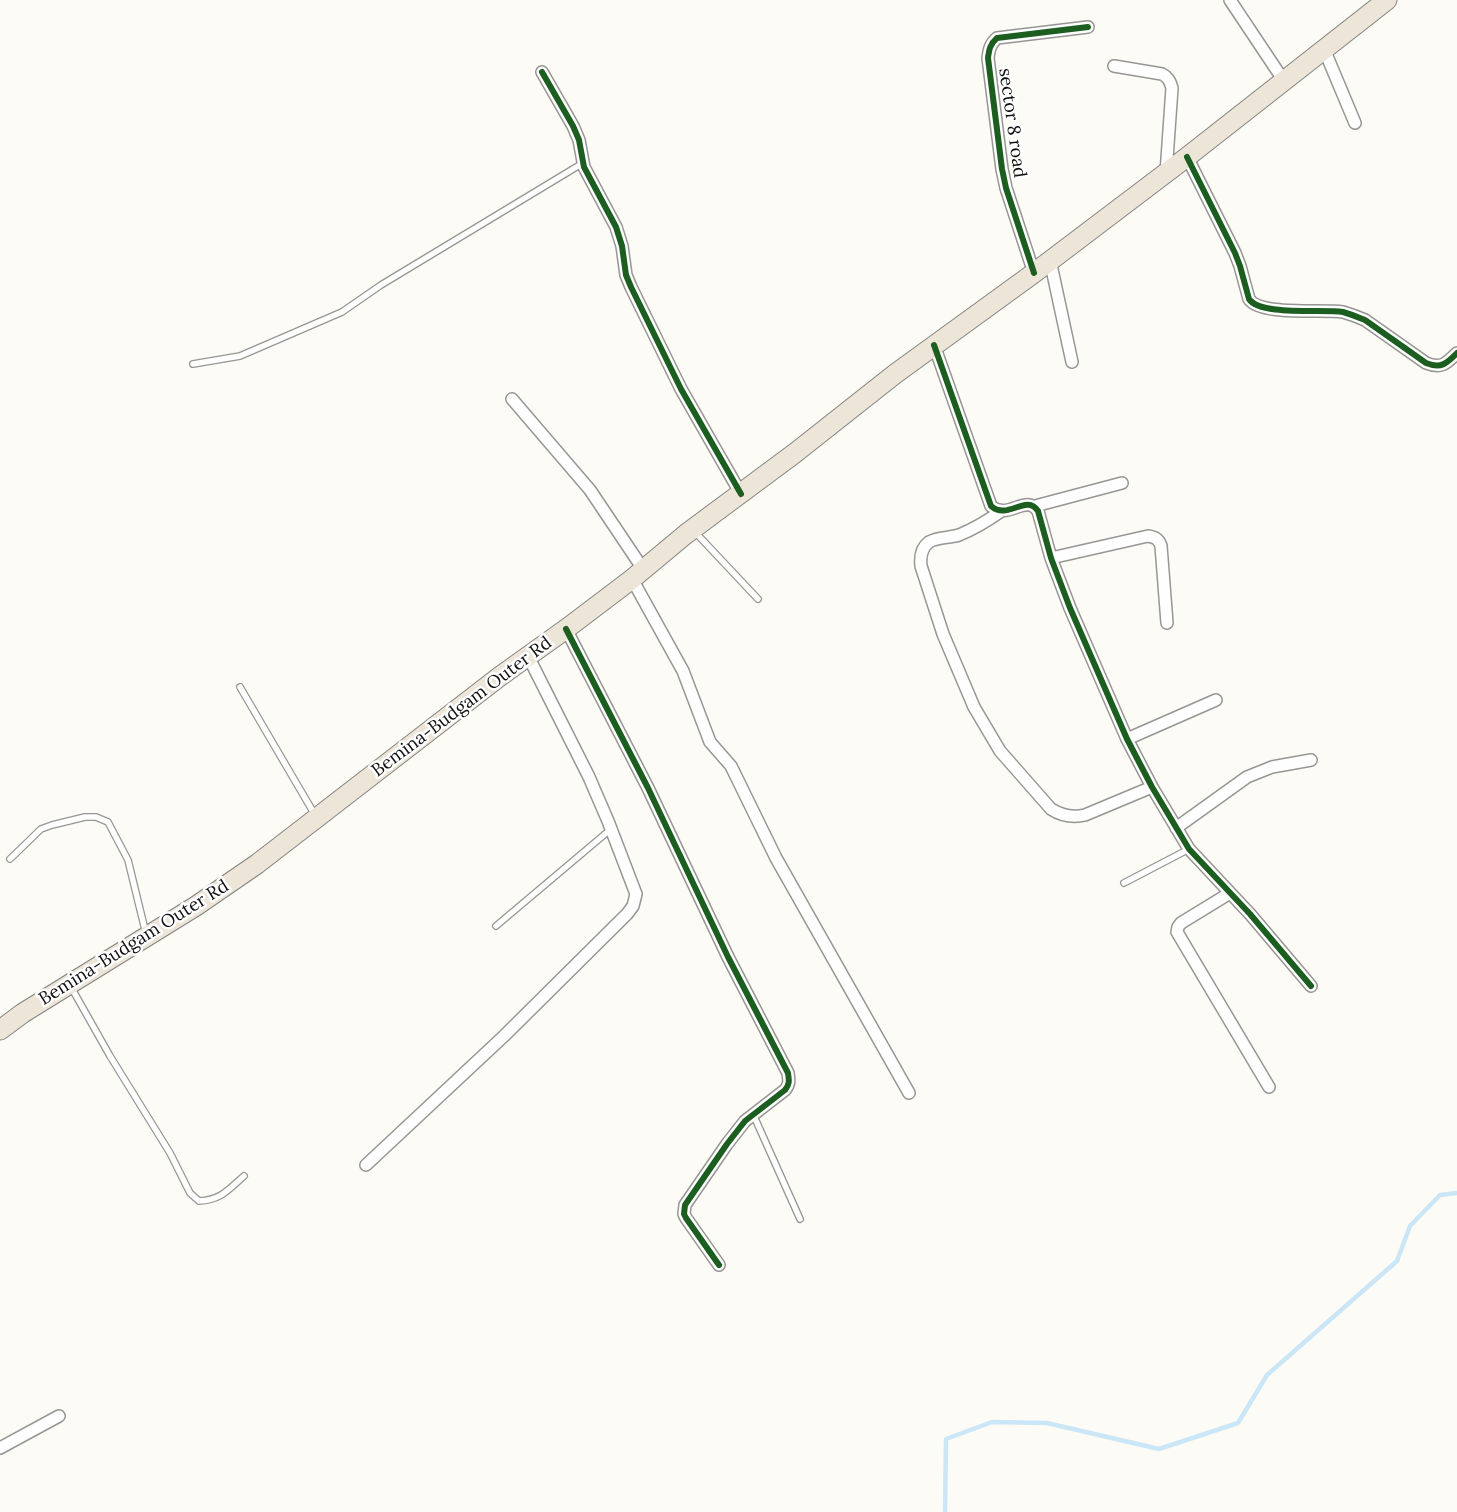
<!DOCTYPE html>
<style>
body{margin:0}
canvas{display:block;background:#fcfbf6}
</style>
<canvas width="1457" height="1512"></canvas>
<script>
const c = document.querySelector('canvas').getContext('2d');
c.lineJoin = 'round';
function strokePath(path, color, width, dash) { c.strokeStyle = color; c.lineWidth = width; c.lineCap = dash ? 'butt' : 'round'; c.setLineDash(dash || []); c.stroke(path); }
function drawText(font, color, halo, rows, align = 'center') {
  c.font = font + ' Lora,serif'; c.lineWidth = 5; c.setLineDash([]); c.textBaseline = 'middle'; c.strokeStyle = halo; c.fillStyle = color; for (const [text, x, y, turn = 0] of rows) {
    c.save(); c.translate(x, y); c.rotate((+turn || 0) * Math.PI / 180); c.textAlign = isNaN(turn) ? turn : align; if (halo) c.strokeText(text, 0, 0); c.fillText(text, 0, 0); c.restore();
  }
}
const stream = new Path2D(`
 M945 1512 946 1439 992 1422 1047 1423 1159 1449 1238 1423 1267 1375 1397 1261 1410 1226 1440 1195 1457 1193`);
const service = new Path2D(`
 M193 364 240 356 342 312 381 285 583 163
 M694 531 758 599
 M240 687 315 815
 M10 859 41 829 52 825 85 817H96L108 822 128 860 146 934
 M1124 883 1189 849
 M496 926 611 829
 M71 987 110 1056 170 1153 190 1193 199 1201C221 1200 228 1190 244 1176
 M753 1114 800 1219`);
const minor = new Path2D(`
 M1230 0 1284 81
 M1324 49 1355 123
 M1114 66 1162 74C1168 77 1170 81 1172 88L1166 173
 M542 72 573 126 579 140 584 167 616 227 622 246 626 275 631 287 681 389 741 494
 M1187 157 1235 253 1240 266 1249 299C1260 316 1322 309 1343 312 1350 314 1358 317 1365 320L1426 363C1441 369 1446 364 1457 353
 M1050 260 1072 362
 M1034 273 1006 188 1002 169 988 58C989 50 990 44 997 38L1088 27
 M934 345 991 506C1008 521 1026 493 1038 511L1051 558 1070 608 1127 739 1152 787 1189 849 1250 914 1311 986
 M512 399 590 490 643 569
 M1035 506 1122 483
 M1000 512C987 521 974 529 959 535 950 538 937 537 929 542 921 548 920 557 921 566L943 634 974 707 1000 751 1051 809C1062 816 1072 818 1085 815L1152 787
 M1051 558 1148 536C1155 537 1159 539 1161 546L1167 623
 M632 579 683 671 710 742 731 766 776 858 909 1093
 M566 629 648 788 728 957 788 1073C789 1080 790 1084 785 1090L745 1121 727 1144 685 1205 684 1214 686 1218 719 1265
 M1127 739 1216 700
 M1176 828 1247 777 1272 767 1311 760
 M1230 893 1181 923 1178 927 1177 932 1269 1087
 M366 1165 504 1036 627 914 633 906 636 894 608 821 589 777 528 656
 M0 1448 59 1416`);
const trunk = new Path2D(`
 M0 1030 23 1013 196 906 257 864 499 677 566 629 632 579 686 534 795 453 895 374 1034 273 1187 157 1387 0`);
const cycleway = new Path2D(`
 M542 72 573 126 579 140 584 167 616 227 622 246 626 275 631 287 681 389 741 494
 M1187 157 1235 253 1240 266 1249 299C1260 316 1322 309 1343 312 1350 314 1358 317 1365 320L1426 363C1441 369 1446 364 1457 353
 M1034 273 1006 188 1002 169 988 58C989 50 990 44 997 38L1088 27
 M934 345 991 506C1008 521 1026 493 1038 511L1051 558 1070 608 1127 739 1152 787 1189 849 1250 914 1311 986
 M566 629 648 788 728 957 788 1073C789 1080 790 1084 785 1090L745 1121 727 1144 685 1205 684 1214 686 1218 719 1265`);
const streetNames = [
 ["sector 8 road",1012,123,82],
 ["Bemina-Budgam Outer Rd",462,707,-37],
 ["Bemina-Budgam Outer Rd",134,943,-32]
];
strokePath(stream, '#cbe6f7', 4.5);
strokePath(service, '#969694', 8);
strokePath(minor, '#969694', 14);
strokePath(trunk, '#848381', 21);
strokePath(service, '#fffefe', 5.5);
strokePath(minor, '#fffefe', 11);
strokePath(trunk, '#ece5d8', 19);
strokePath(cycleway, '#1b5e20', 6);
drawText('18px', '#101010', '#fff', streetNames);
</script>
